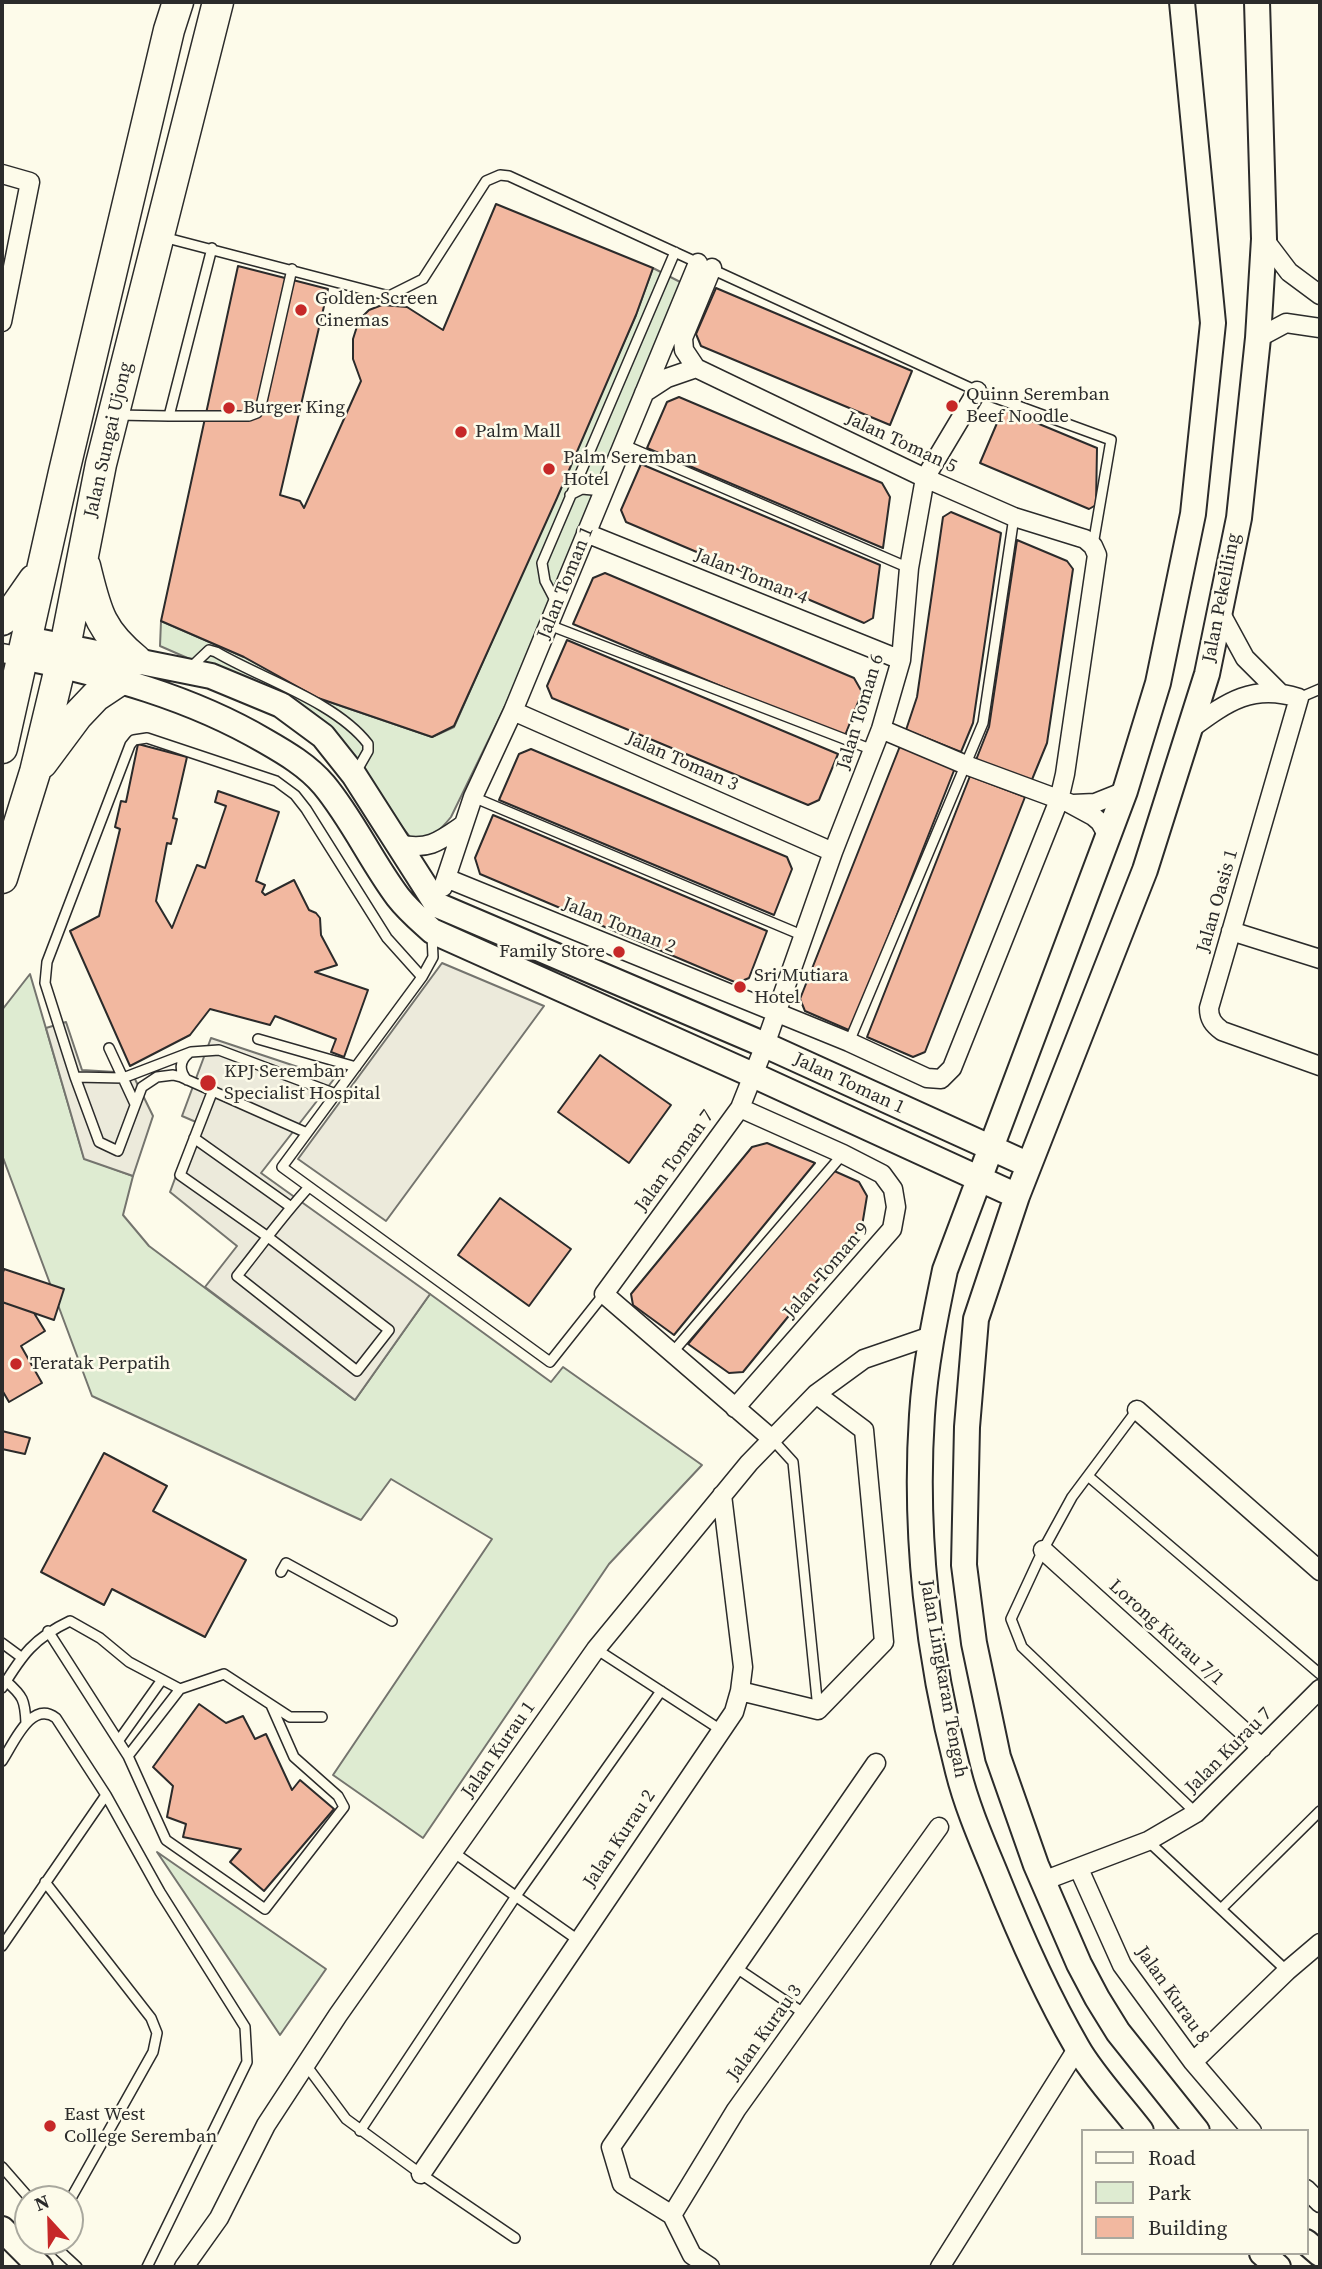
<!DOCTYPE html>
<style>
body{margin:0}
#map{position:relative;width:1322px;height:2269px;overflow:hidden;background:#fdfbea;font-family:"Source Serif 4",serif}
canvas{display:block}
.frame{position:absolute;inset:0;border:4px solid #2b2b2b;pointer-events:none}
.legend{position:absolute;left:1081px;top:2129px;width:228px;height:126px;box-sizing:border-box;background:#fdfbea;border:2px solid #a9a89e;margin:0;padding:9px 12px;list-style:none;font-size:21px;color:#2b2b2b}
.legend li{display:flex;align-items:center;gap:14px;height:35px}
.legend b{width:35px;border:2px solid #a9a89e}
.north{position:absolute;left:14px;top:2185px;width:70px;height:70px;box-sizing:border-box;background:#fdfbea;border:2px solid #a9a89e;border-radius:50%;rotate:338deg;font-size:19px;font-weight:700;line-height:28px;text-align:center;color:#2b2b2b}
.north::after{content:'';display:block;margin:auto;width:24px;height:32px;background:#c62828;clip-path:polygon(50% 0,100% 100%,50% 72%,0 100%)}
</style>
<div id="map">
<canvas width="1322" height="2269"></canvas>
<div class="frame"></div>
<ul class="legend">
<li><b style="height:9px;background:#fdfbea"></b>Road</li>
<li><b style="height:19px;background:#deebd1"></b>Park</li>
<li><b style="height:19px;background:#f2b8a0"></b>Building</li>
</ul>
<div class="north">N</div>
</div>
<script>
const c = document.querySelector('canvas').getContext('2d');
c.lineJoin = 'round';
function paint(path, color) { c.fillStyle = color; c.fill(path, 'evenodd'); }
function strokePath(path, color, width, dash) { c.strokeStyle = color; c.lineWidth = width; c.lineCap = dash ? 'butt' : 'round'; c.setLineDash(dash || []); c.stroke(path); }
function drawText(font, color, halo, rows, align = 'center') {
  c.font = font + ' "Source Serif 4",serif'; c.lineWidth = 5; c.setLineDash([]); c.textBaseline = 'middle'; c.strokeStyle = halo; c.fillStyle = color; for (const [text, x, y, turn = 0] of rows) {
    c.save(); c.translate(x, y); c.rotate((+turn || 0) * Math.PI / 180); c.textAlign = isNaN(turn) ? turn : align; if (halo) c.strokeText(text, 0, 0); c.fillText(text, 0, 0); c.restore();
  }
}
const green = new Path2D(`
 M653 268 686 285 547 620 451 817C439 832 431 839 411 838L380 799 279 698 160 646 161 621 244 657 318 698 432 737 454 727 636 315Z
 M30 974 84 1158 133 1176 123 1215 149 1246 355 1400 430 1294 551 1382 563 1367 702 1465 609 1564 423 1838 333 1775 492 1539 391 1479 361 1520 92 1396 2 1155V1010Z
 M157 1852 326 1969 280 2035Z`);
const parking = new Path2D(`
 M442 963 544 1006 386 1221 298 1159Z
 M66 1022 82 1070 132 1073 153 1116 133 1176 84 1159 46 1028Z
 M211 1038 334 1079 261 1173 430 1294 355 1400 205 1287 237 1246 170 1192 196 1122 182 1116Z`);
const building = new Path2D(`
 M496 204 653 268 636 315 557 498 454 726 432 737 318 698 244 657 161 621 238 266 328 289 280 495 300 501 304 508 361 381 353 359V339L359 320 369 310 382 305 407 307 443 330Z
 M716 288 912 371 890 425 701 346 696 334Z
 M679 397 882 483 890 497 883 548 647 448 667 402Z
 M1003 409 1097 448 1096 505 1089 509 980 463Z
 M641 464 880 565 873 618 864 623 626 522 621 510Z
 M951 512 1001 533 973 723 961 752 906 730 917 697 943 517Z
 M1017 540 1067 561 1073 569 1047 743 1031 782 976 760 989 727Z
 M605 573 854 678 862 692 844 738 573 624 593 578Z
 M567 640 838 754 819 800 808 805 552 698 547 686Z
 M138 744 187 757 173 818 177 819 171 844 167 843 156 901 172 928 197 865 205 868 226 806 215 802 218 791 279 812 256 881 265 885 262 892 265 895 294 880 309 910 316 913 320 918 321 935 337 965 315 972 368 990 344 1057 331 1052 336 1039 275 1016 270 1025 210 1009 190 1035 130 1066 70 931 99 916 120 829 115 827 121 801 126 802Z
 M900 746 955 768 851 1031 805 1011 800 999Z
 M531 749 787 857 792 869 774 915 499 800 519 754Z
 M970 776 1025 797 925 1052 913 1057 867 1037Z
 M493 815 767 931 749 978 737 983 480 874 475 858Z
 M600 1055 671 1105 629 1163 558 1112Z
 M767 1143 815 1163 674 1335 633 1305 631 1294 752 1147Z
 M832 1170 859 1182 867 1196 862 1226 743 1372 729 1373 688 1344Z
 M500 1198 571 1249 529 1306 458 1255Z
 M4 1269 64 1289 54 1320 2 1302V1276Z
 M2 1302 34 1313 45 1331 21 1346 42 1383 9 1402 2 1390Z
 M2 1431 30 1438 25 1454 2 1449Z
 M104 1453 167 1486 153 1511 246 1560 205 1637 112 1589 104 1605 41 1572Z
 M199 1704 226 1723 243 1716 255 1739 266 1734 292 1790 300 1780 334 1809 264 1891 230 1862 241 1849 183 1837 186 1824 167 1817 173 1786 153 1767Z`);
const lane = new Path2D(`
 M163 237 389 296 423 279 486 181 500 175 509 176 977 391 1111 440 1093 545
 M117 415 169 416 212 248
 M169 416H249L257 413 261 406 292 269
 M624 445 909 568
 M570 495 582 489 603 491
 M557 604 545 581 542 563 675 252
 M549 625 873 750
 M189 669 209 650 216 652C262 679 336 702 368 744V751L356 772
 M1299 698 1320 689
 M473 797 804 936
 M432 935 433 957 422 977 282 1167 550 1362 604 1294
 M258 1039 356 1067
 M849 1042 983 723 1014 517
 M109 1048 135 1104
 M75 1077 123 1078 191 1052 219 1050 336 1094
 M187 1080C179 1071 179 1061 189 1053
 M213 1090 180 1175 268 1237 389 1330 357 1371 237 1276C261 1246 283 1215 309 1187
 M307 1133 181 1077 173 1075 157 1077 142 1087 118 1151 99 1142 75 1077 45 983 47 962 130 745 134 740 147 738 276 781 295 795 306 809 387 938 422 977
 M194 1138 291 1207
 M672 1353 843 1154
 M1137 1410 1072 1497 1043 1550 1011 1619 1022 1647 1196 1813
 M772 1439 793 1462 818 1709
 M1088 1476 1320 1674
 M281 1572 286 1563 392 1621
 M48 1631 128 1756 180 1689
 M2 1643 21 1657
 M596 1649 721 1730
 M6 1681C23 1696 25 1700 26 1723
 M2 1688C22 1655 34 1638 70 1621L100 1638 129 1662 180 1689 224 1674 290 1717H322
 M119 1740 161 1681
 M128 1756 166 1840 265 1909 344 1807 338 1796 294 1757 271 1705
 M2 1761C13 1745 31 1699 56 1718L106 1795 160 1892 245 2027 247 2062 147 2267
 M1148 1841 1287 1971
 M453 1852 578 1940
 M45 1882 151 2018 157 2033 153 2052 70 2200
 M1221 1909 1320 1811
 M2 1946 106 1795
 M735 1967 805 2014
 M306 2065 346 2119 421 2174 515 2238
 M360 2131 516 1896 661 1691
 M2 2167 30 2199
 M49 2241 77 2267`);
const street = new Path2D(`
 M2 174 30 182 2 322
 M1264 239 1289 272 1320 295
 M1258 338 1286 323 1320 328
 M644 393 667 378 696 368
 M586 533 901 660
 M1220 612 1245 658 1279 692
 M2 653 23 657
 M513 711 833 852
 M881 729 966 765 1069 803 1093 816 1100 822 1108 836
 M1189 730C1226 703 1251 683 1299 698L1209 1008C1209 1019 1213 1024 1222 1031L1320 1066
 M1073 804 1095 803 1125 791
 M399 844C428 851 440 841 463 825
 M446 878 849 1042 927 1078 941 1079 952 1068 1059 800 1065 774 1097 555 1093 546 1085 539 1014 517 925 478 696 368 684 350 683 338 712 268
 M443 887 473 797 513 711 698 263
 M1231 931 1320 959
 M735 1408 892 1229 896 1207 893 1189 882 1174 843 1154 740 1108
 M1137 1410 1320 1571
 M772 1439 604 1294 740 1108 765 1045 833 852 881 729 901 660 909 568 925 478 977 391
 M1043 1550 1262 1748
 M740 1691 818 1710 884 1642 864 1430 816 1394
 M1079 1869 1122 1965 1193 2062 1252 2131
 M1043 1881 1148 1841 1196 1813 1320 1689
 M1193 2062 1287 1971 1320 1943
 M421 2174 734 1712 740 1691 743 1667 722 1495
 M1306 2189 1320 2203
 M672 2215 622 2184 611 2147 876 1763
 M184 2267 219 2218 266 2125 338 2015 596 1649 749 1463 816 1394 864 1359 931 1336
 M710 2267 692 2255 672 2215 736 2110 939 1827
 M940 2267 1077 2049`);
const secondary = new Path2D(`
 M27 639 211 676 281 705 323 736 354 775 437 905 765 1045 1029 1165
 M23 657C107 675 190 697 265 741 286 753 308 766 324 785 353 820 371 861 398 897 408 910 420 920 432 931L753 1075 1017 1196
 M1141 2131C1122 2106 1092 2074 1077 2047 1045 1992 1020 1935 996 1875 982 1841 967 1807 958 1771 928 1657 914 1534 922 1415 925 1366 935 1318 945 1270L1125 791 1158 683 1193 514 1213 323 1182 2
 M1197 2131 1118 2032 1097 1998 1079 1964 1036 1865 998 1757 974 1643 964 1565 967 1427 976 1319 1017 1196 1145 870 1207 674 1239 518 1258 338 1264 239 1257 2
 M2 2229 40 2267
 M1306 2242 1320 2254
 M1262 2253 1278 2267`);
const highway = new Path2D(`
 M85 566C96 610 99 630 136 660
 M2 620 11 613 34 580
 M2 748 64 472 169 30 178 2
 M42 763 77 716 96 696 120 680
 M2 878 35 772 65 647 101 464 218 2`);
const markers = [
 [301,310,7,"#c62828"],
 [952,406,7,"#c62828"],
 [229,408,7,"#c62828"],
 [461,432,7,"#c62828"],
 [549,469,7,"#c62828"],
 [619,952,7,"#c62828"],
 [740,987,7,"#c62828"],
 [208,1083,9,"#c62828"],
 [16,1364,7,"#c62828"],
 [50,2126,7,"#c62828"]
];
const poiNames = [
 ["Golden Screen",315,299],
 ["Cinemas",315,321],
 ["Quinn Seremban",966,395],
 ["Beef Noodle",966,417],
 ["Burger King",243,408],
 ["Palm Mall",475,432],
 ["Palm Seremban",563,458],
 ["Hotel",563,480],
 ["Family Store",605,952,"right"],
 ["Sri Mutiara",754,976],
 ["Hotel",754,998],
 ["KPJ Seremban",224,1072],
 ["Specialist Hospital",224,1094],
 ["Teratak Perpatih",30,1364],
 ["East West",64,2115],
 ["College Seremban",64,2137]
];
const streetNames = [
 ["Jalan Sungai Ujong",109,440,-77],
 ["Jalan Toman 5",901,443,25],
 ["Jalan Toman 4",751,577,22],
 ["Jalan Toman 1",566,583,-68],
 ["Jalan Pekeliling",1222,598,-79],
 ["Jalan Toman 6",861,712,-73],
 ["Jalan Toman 3",682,762,24],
 ["Jalan Oasis 1",1218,901,-74],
 ["Jalan Toman 2",619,926,22],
 ["Jalan Toman 1",849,1084,25],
 ["Jalan Toman 7",675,1161,-54],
 ["Jalan Toman 9",827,1271,-49],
 ["Lorong Kurau 7/1",1166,1633,42],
 ["Jalan Lingkaran Tengah",943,1679,80],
 ["Jalan Kurau 1",499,1750,-55],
 ["Jalan Kurau 7",1229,1751,-45],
 ["Jalan Kurau 2",620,1839,-56],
 ["Jalan Kurau 8",1172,1995,55],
 ["Jalan Kurau 3",765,2033,-54]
];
paint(green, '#deebd1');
strokePath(green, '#74746e', 2);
paint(parking, '#eceadb');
strokePath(parking, '#74746e', 2);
paint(building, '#f2b8a0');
strokePath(building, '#2b2b2b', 2);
strokePath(lane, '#2b2b2b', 12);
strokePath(street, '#2b2b2b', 21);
strokePath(secondary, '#2b2b2b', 28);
strokePath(highway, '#2b2b2b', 33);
strokePath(lane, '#fdfbea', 9);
strokePath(street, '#fdfbea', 18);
strokePath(secondary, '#fdfbea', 24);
strokePath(highway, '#fdfbea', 30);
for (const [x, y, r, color] of markers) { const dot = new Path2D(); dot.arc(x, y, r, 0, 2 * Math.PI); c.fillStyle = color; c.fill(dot); strokePath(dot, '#fdfbea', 2.5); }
drawText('19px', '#2b2b2b', '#fdfbea', poiNames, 'left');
drawText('19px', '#2b2b2b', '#fdfbea', streetNames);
</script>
